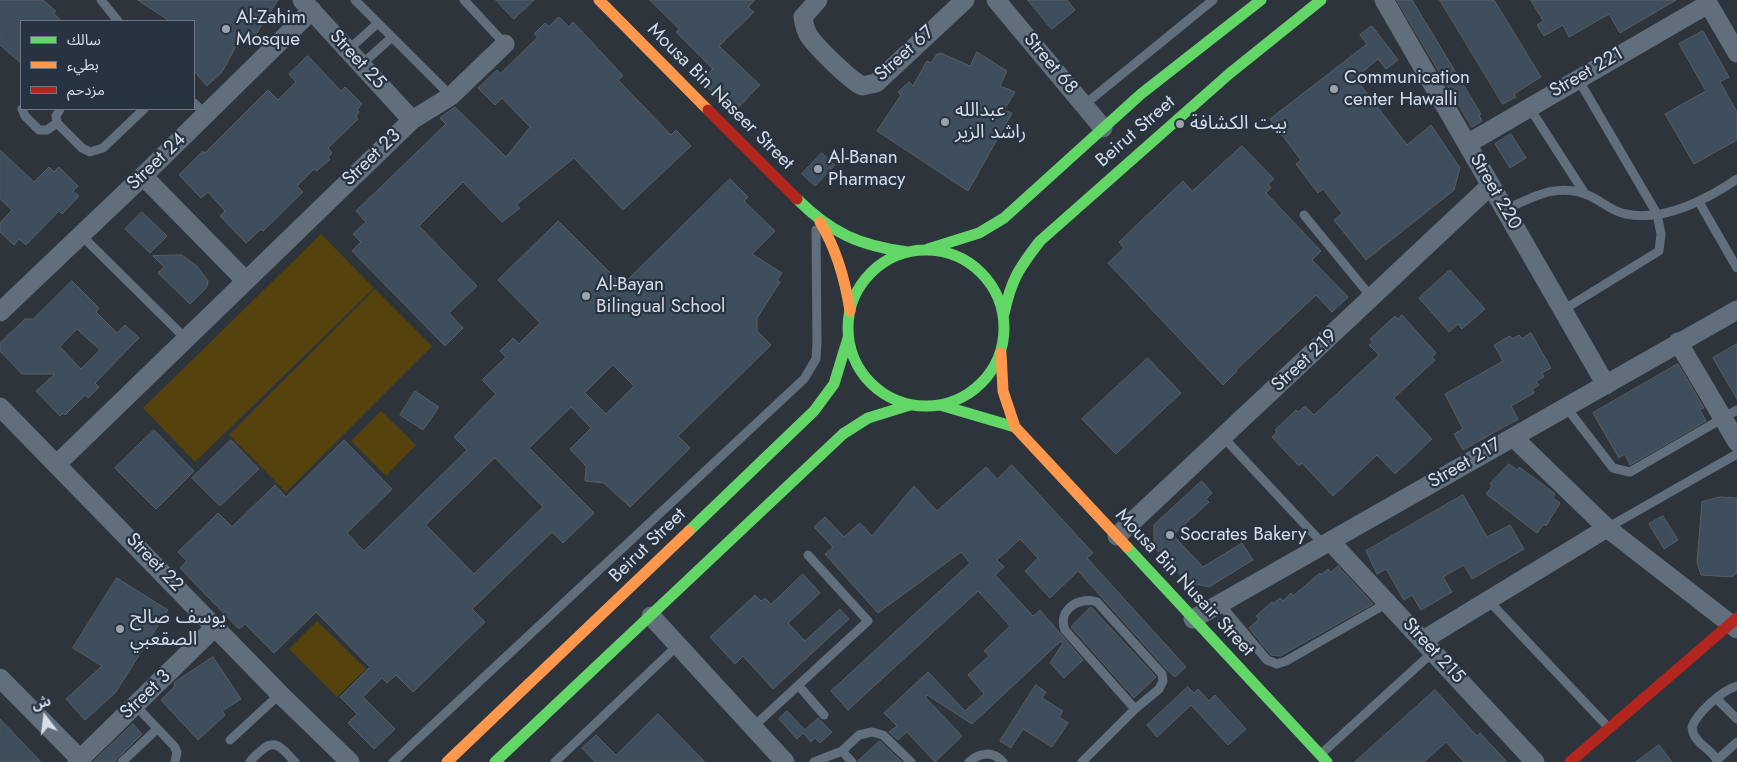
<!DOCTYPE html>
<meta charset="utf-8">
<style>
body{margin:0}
#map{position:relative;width:1737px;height:762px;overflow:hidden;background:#2d343b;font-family:Jost,"Noto Sans Arabic",sans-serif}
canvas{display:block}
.legend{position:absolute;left:20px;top:20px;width:175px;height:90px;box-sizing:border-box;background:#273341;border:1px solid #6d7783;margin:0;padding:6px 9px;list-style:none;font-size:15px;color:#d6dde6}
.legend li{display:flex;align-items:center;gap:10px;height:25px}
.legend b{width:25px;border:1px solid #6d7783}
.north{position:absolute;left:20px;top:692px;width:50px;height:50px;-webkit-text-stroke:4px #273341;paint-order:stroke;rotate:345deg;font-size:14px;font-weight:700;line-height:20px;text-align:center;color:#d6dde6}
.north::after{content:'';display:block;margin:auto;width:18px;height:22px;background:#d6dde6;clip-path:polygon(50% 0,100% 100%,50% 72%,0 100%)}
</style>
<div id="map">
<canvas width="1737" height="762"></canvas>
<ul class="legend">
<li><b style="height:6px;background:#63d668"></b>سالك</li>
<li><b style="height:6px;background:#ff974d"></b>بطيء</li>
<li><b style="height:6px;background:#b3261e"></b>مزدحم</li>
</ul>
<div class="north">ش</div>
</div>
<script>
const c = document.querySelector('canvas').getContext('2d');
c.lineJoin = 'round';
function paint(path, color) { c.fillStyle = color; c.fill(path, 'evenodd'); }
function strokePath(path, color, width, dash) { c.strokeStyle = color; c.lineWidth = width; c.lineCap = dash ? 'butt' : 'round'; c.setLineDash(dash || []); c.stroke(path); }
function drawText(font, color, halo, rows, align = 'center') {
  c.font = font + ' Jost,"Noto Sans Arabic",sans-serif'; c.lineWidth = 4.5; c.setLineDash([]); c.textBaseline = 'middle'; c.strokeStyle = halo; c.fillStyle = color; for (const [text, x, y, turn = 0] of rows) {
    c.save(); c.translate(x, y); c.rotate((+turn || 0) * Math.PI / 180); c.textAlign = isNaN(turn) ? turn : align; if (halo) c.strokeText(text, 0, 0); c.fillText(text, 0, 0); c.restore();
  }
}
const green = new Path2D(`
 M321 234 374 288 195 462 143 408Z
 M375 289 432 346 286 492 229 435Z
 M381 411 416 445 386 476 351 441Z
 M317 621 366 669 337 697 289 649Z`);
const building = new Path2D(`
 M0 0H43L56 11 53 13 62 21H21V63L0 45Z
 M138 0H278L249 45 240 39 222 72 207 86 194 71V21H170Z
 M496 0H534L514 19Z
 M650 0H755L748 7 754 12 719 46 760 85 733 113 701 81 713 69 676 32 679 29Z
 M1028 0H1067L1075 10 1052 29Z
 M1397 0H1412L1481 114 1479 115 1482 121 1472 127Z
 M1440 0H1494L1541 77 1514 94 1516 97 1503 104Z
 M1531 0H1676L1620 33 1609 14 1569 37 1563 25 1544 36 1537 25 1543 21Z
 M559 17 569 27 573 22 603 54 623 76 618 80 671 135 676 130 691 146 623 210 574 158 516 205 520 208 502 222 463 182 419 226 477 286 449 313 463 328 445 346 352 251 361 242 353 234 366 222 356 211 446 124 440 118 455 107 506 157 530 127 502 98 495 105 478 88 497 70 500 74 538 37 534 34 545 23 549 26Z
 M1372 26 1398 60 1386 69 1378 59 1355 78 1407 145 1431 125 1460 168 1454 190 1366 260 1334 220 1342 213 1323 189 1318 193 1296 164 1301 160 1270 119 1367 44 1360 35Z
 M1703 31 1729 77 1720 82 1737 112V140L1694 164 1665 114 1706 91 1679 44Z
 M977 52 1007 71 1000 86 1015 92 1004 110 1012 113 968 191 877 131 901 95 898 92 909 82 913 86 927 61 931 63 937 54 941 53 970 66Z
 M308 56 341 91 345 87 362 104 357 110 359 112 356 116 358 119 328 148 332 153 328 157 330 159 317 171 314 169 297 186 303 192 263 231 261 229 246 243 220 216 225 211 208 192 201 198 179 175 203 151 205 153 268 90 278 100 296 82 289 74Z
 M1511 134 1526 158 1510 168 1495 144Z
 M1242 146 1274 179 1268 184 1271 188 1266 193 1321 251 1312 260 1348 297 1332 312 1316 295 1236 370 1237 371 1223 385 1108 263 1124 248 1119 242 1183 181 1192 191Z
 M0 150 34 182 49 167 54 172 59 167 78 186 73 191 79 196 62 214 59 211 26 245 19 239 14 245 0 232V223L12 210 0 199Z
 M822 153 835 165 815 186 802 174Z
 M730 179 748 197 744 201 775 231 752 254 782 273 777 280 780 282 757 318V331L771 345 678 436 690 448 630 507 604 483 585 481 586 466 570 449 591 428 571 407 529 448 594 513 563 543 552 532 472 609 485 622 413 692 396 675 387 683 382 678 363 697 395 729 374 749 348 723 357 714 340 697 370 667 316 612 274 653 245 624 239 629 180 568 187 561 178 552 218 513 232 527 275 485 286 497 344 440 392 489 347 533 364 551 467 450 454 437 496 394 482 380 506 357 500 351 513 338 519 344 540 323 498 280 558 221 622 285ZM613 365 634 386 606 414 585 393ZM495 458 543 507 474 574 426 525Z
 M142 212 167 236 150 253 125 229Z
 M182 255 197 266 208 281 207 287 190 304 158 273 164 267 153 256Z
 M1450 270 1485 309 1462 329 1458 324 1449 332 1419 298Z
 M72 281 99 308 96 312 117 333 125 325 139 338 95 383 99 387 88 398 85 395 65 415 63 413 60 416 36 391 55 374H22L0 351V343L25 319H33ZM77 329 100 350 81 369 60 347Z
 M1402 315 1436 353 1432 357 1435 360 1394 398 1432 439 1395 474 1377 455 1333 496 1302 463 1299 466 1272 437 1277 432 1275 430 1296 410 1298 412 1305 406 1314 415 1379 355 1369 345 1373 342 1370 339 1395 316 1398 319Z
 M1531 333 1551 368 1542 373 1544 377 1536 381 1539 385 1532 389 1534 393 1511 406 1518 419 1463 450 1454 434 1463 429 1445 394 1503 361 1494 345 1510 336 1512 339 1519 335 1522 338Z
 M1737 344V399L1713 358Z
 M1148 358 1181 393 1116 454 1082 419Z
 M1678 364 1704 408 1700 410 1706 421 1630 465 1625 454 1619 458 1593 413Z
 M415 391 439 407 423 430 400 415Z
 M154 430 194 471 156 509 115 468Z
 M231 440 259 469 220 506 192 478Z
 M1509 464 1517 470 1519 467 1545 486 1555 494 1553 498 1560 503 1546 526 1544 524 1537 533 1486 494 1492 486 1490 484Z
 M1012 465 1093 553 1087 558 1186 667 1175 677 1166 669 1078 571 1050 598 1025 571 1038 558 1020 539 997 560 1004 567 995 575 1033 616 1040 610 1083 660 1064 678 1050 663 1063 643 1061 641 972 724 927 695 925 697 962 736 935 762 907 732 898 740 889 732 897 726 884 713 928 672 965 711 984 694 968 675 989 656 984 651 1010 626 978 591 848 710 831 691 970 563 961 552 878 613 825 554 833 547 814 527 825 517 844 537 860 523 872 536 914 486 937 511 986 467 997 479Z
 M1202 481 1212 493 1206 499 1209 502 1173 535 1203 567 1242 543 1253 560 1209 587 1187 582 1154 547V525Z
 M1463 495 1487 537 1510 525 1524 549 1472 579 1464 565 1443 577 1452 592 1421 610 1412 595 1404 600 1386 569 1377 574 1366 551Z
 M1720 497 1737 498V573L1732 577 1701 575 1697 562 1702 502Z
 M1663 516 1678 540 1664 549 1649 524Z
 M1338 566 1373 604 1280 656 1271 655 1249 628 1259 619 1256 616 1272 602 1273 604 1280 598 1283 601 1291 593 1293 596 1320 573 1321 575 1328 569 1331 572Z
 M803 574 820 593 788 623 805 641 840 609 849 619 773 689 743 656 735 664 710 637 755 595 761 601 765 598 771 604Z
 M117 578 168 610 115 693 85 720 66 699 102 666 73 648Z
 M1091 607 1156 677 1134 698 1071 627Z
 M213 657 241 699 222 711 225 715 198 740 161 700 175 686 174 683 175 682Z
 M1036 685 1046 692 1042 698 1063 711 1059 717 1068 723 1052 747 1023 729 1011 748 1000 741Z
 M1188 687 1194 693 1198 689 1209 701 1215 695 1246 729 1228 745 1191 705 1157 737 1147 725Z
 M1435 690 1477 736 1480 733 1507 762H1464L1446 742 1424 762H1355Z
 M787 711 805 730 818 718 832 732 820 743 815 738 811 742 803 733 797 739 779 719Z
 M658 714 705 762H595L582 748 596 735 616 755Z
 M0 719 41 762H0Z
 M133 724 142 734 114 762H93Z
 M880 741 902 762H858V761Z
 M1659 745 1672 762H1636Z`);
const lane = new Path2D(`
 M101 0 118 21
 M355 0 451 96
 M464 0 505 44
 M348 50 378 23
 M361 65 392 37
 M194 103 206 115
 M1084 105 1213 0
 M1529 107 1585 194
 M22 109 25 116 39 130H47L57 123
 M60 109 56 116 57 123 82 148 90 152 103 148 144 109
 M1699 202 1737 268
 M1505 210C1534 196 1561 181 1592 197 1604 203 1613 212 1626 214 1665 222 1706 200 1737 179
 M1304 215 1372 298
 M81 235 185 338
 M1563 310 1659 251 1661 234 1657 214 1578 79
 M1566 407 1613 468 1630 472 1737 410
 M1224 438 1324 545
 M1607 528 1737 454
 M1488 600 1608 727
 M1220 604 1267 660 1277 664 1286 661 1387 603
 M799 686 824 715
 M1717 699 1737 719
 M135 705 174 746 177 752 175 762
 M753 727 868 621 808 555
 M230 740 280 694
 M842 751 852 762
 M1321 754 1433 652
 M1717 760 1737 742
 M122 762 157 729
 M250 762C253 757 257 754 262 750 276 737 284 751 295 762
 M393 762 804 379 816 359 817 342 816 230
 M555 762 678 645
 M814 762 842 751 859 735 872 732 883 735 911 762
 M969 762C980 752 993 751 1003 762
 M1082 762 1135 709 1159 689 1163 681 1162 674 1097 602C1079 596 1057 610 1065 630L1135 709
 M1718 762C1712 748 1693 744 1692 727 1697 713 1722 690 1737 686`);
const street = new Path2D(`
 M302 0 412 120
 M818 0 803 17C804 24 805 30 809 36 818 49 849 79 862 86L876 83 965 0
 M996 0 1103 128
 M1384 0 1606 385
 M1706 0 1737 53
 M1467 144 1708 4
 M143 176 245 280
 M0 312 143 176 312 10
 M1678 342 1737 442
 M0 407 280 694 350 762
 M1513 437 1607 528 1737 629
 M57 464 412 120 451 96 505 44
 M1117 536 1491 185
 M1330 541 1535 762
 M651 616 785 762
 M1193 619 1737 310
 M1423 640 1607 528
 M0 678 80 759
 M77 762 215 627`);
const fast = new Path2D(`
 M797 199C831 233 860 246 908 252
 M928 249 979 233 1004 218 1141 94 1261 0
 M848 328a78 78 0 1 1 156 0a78 78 0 1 1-156 0Z
 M1004 314C1011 280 1019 268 1040 241L1229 74 1321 0
 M940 405 1015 427
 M689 531 814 411 834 384 848 338
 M1127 547 1327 762
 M495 762 843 434 868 418 910 405`);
const slow = new Path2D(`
 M599 0 708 110
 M820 222C837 250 845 279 850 311
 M1001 353 1003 391 1015 427 1127 547
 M447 762 689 531`);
const jam = new Path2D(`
 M708 110 797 199
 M1570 762 1737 618`);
const markers = [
 [226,29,5,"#9ba2aa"],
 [1334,89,5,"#9ba2aa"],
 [945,122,5,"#9ba2aa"],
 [1180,124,5,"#9ba2aa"],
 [818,169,5,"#9ba2aa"],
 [586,296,5,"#9ba2aa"],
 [1170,535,5,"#9ba2aa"],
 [120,629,5,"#9ba2aa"]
];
const poiNames = [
 ["Al-Zahim",236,18],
 ["Mosque",236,40],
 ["Communication",1344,78],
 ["center Hawalli",1344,100],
 ["عبدالله",955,111],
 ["راشد الزير",955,133],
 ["بيت الكشافة",1190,124],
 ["Al-Banan",828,158],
 ["Pharmacy",828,180],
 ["Al-Bayan",596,285],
 ["Bilingual School",596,307],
 ["Socrates Bakery",1180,535],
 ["يوسف صالح",130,618],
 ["الصقعبي",130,640]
];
const streetNames = [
 ["Street 67",905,54,-42],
 ["Street 25",357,60,47],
 ["Street 68",1050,64,50],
 ["Street 221",1587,73,-30],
 ["Mousa Bin Naseer Street",720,97,45],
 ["Beirut Street",1136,132,-41],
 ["Street 23",372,158,-44],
 ["Street 24",157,162,-44],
 ["Street 220",1495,192,60],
 ["Street 219",1305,361,-43],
 ["Street 217",1465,464,-30],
 ["Beirut Street",648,546,-44],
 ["Street 22",154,563,46],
 ["Mousa Bin Nusair Street",1184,583,47],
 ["Street 215",1433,651,47],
 ["Street 3",146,695,-44]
];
paint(green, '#55420d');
paint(building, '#3e4e5d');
strokePath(building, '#585e64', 1);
strokePath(lane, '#616e7c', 9);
strokePath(street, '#616e7c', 19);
strokePath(fast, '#63d668', 11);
strokePath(slow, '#ff974d', 11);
strokePath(jam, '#b3261e', 11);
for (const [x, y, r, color] of markers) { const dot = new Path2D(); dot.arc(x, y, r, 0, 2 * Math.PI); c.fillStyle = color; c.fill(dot); strokePath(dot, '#273341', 2); }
drawText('19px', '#d6dde6', '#273341', poiNames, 'left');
drawText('19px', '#d6dde6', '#273341', streetNames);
</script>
